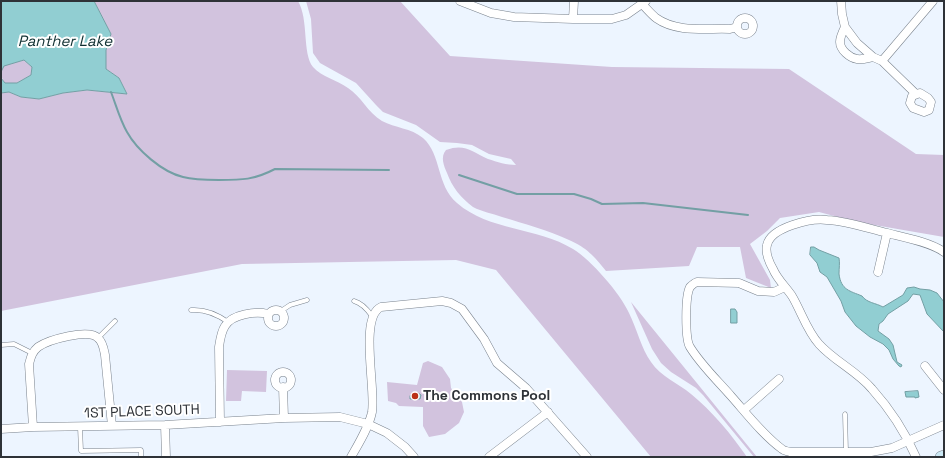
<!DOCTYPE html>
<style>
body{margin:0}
#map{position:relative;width:945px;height:458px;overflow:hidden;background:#edf5ff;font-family:"Space Grotesk",sans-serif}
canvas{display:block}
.frame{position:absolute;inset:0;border:2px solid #2e3237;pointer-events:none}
</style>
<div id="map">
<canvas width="945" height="458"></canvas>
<div class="frame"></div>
</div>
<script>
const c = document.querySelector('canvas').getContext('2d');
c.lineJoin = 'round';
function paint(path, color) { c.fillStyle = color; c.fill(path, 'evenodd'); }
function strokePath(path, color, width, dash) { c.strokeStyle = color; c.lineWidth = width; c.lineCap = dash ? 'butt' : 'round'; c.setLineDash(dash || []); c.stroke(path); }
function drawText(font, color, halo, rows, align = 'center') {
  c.font = font + ' "Space Grotesk",sans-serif'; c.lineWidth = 4; c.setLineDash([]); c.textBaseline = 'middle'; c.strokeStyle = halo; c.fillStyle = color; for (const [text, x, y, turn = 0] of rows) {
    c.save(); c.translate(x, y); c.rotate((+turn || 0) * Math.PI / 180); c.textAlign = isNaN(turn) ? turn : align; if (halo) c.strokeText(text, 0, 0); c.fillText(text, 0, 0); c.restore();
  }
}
const green = new Path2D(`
 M94 1H298C309 20 302 53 313 67 322 77 337 80 348 88 361 96 368 113 382 121 395 128 411 128 423 138 442 155 436 185 457 203 489 231 537 227 573 249 591 260 620 293 629 313 637 329 641 348 651 362 661 377 678 383 691 394 711 410 732 435 747 457H651L496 270 456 260 242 264 1 311V93L9 92 21 97 39 99 63 93 87 90 127 94 119 78 106 69V50L111 34Z
 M306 1H400L450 56 612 67 789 69 916 154 944 155V237L857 222 819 212 780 218 767 231 750 244 770 280 771 288 746 278 740 247H697L689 266 606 271C594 256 587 248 569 240 548 230 525 224 502 217 492 213 482 212 473 207 461 198 452 187 447 173 444 166 440 157 446 150 465 143 472 152 488 159 497 162 507 165 516 165L511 159 489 154 472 145 457 143 440 142 416 125 383 112 376 105 356 83 320 63 313 53 311 19Z
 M24 60 32 67 31 75 17 83H5C0 77 1 73 3 66Z
 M631 302 757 457H754L703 395 696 388 671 372 661 363 652 349Z
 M428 361 442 367 450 379 451 388 462 402 464 412 459 423 445 434 429 437 423 426V407L399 406 396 403 388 401 387 382 417 385 423 363Z
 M227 370 267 371 266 392 242 391 241 401H226Z`);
const water = new Path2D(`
 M1 1H94L111 34 106 50V69L119 78 127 94 87 90 63 93 39 99 21 97 9 92 1 93V78L5 83H17L31 75 32 67 24 60 4 66 1 72Z
 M811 247H814L819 250 839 258C840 263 839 268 839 274 841 290 850 291 862 296 867 303 876 303 883 307L903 295 907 288 914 287 920 289 930 290 937 293 944 302V332L927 314 920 295 913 294 908 301 888 314 883 321 879 324 878 331 889 339 893 345 897 362 902 365 901 367 899 366 893 359 889 350 883 344 870 337 856 326 845 312 841 301 827 277 820 272 817 263 810 255Z
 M731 309H735L737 312V323H731Z
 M918 391 919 397 915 398V397H906L905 392Z
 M418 393 421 395 420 399H410V396Z`);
const stream = new Path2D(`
 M111 92C116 105 120 120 127 132 137 150 162 172 183 177 194 180 208 180 219 180 242 180 254 180 275 169L389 170
 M459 175 517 194H574L591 199 602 204 643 203 748 215`);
const service = new Path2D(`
 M354 301C362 303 367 309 372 316
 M191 310C205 309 217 314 228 322
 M281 311 290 305 307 300
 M98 338 115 321
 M1 345 14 344 32 353
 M845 414 846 452
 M80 427 81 451 141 450V457`);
const minor = new Path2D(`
 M460 1 491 13 514 17 573 19H612L626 15 646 1
 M841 1 842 14 845 27 857 43 873 57 882 61 916 94
 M642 4C647 9 651 14 656 18 677 33 706 28 730 29L737 27
 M737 26a8 8 0 1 1 16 0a8 8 0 1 1-16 0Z
 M573 19 574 1
 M845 27C843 31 840 37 840 42 840 50 850 58 857 59 862 60 868 58 873 57
 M882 61 933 1
 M920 93 928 98 931 102 929 110 924 112 913 108 910 103 912 96Z
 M878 272 887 233
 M785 287 774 292 758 291 739 283 697 282C694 283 692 285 690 287 685 296 685 339 690 347 701 365 718 381 731 396 747 414 763 435 782 449 784 451 787 451 790 452H871L892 448 944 425
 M268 318a8 8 0 1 1 16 0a8 8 0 1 1-16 0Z
 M925 366 944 390
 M275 380a8 8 0 1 1 16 0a8 8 0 1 1-16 0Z
 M283 387 284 418
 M744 410 779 379
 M220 422 219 347C220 340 221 332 225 326 232 314 256 311 268 314
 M165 425 166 457
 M33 427 29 364C31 357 32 352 38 347 48 340 89 328 98 338 103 342 104 350 105 355L112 426
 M1 429 33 427 165 425 284 418 340 417 368 424 387 433 405 447 414 457
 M351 457C359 443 369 427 372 412 376 389 359 317 381 307L442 301 451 303 462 309 484 339 497 363 526 388 587 457
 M489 457 548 412
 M916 457C905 432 890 409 872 389 857 371 834 361 819 344 807 331 801 311 792 296 786 287 777 279 773 269 769 262 765 253 767 245 771 227 811 218 827 220 847 221 867 228 887 233 903 237 930 242 944 252`);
const secondary = new Path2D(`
 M941 457 944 456`);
const markers = [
 [415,396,4,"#bb3017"]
];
const poiNames = [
 ["The Commons Pool",423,396]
];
const streetNames = [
 ["1ST PLACE SOUTH",142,412,-2]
];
const waterNames = [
 ["Panther Lake",65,42]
];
paint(green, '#d2c3de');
paint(water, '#91ced2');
strokePath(water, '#739fa4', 1);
strokePath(stream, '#739fa4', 2);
strokePath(service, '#79828d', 5);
strokePath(minor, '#79828d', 9);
strokePath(secondary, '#79828d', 12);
strokePath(service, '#fff', 4);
strokePath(minor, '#fff', 8);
strokePath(secondary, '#cbe8f4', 11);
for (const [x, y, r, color] of markers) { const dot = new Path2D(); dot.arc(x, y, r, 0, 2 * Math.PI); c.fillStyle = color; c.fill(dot); strokePath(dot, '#fff', 1.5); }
drawText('bold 14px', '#2e3237', '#fff', poiNames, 'left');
drawText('14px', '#2e3237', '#fff', streetNames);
drawText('italic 15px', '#0f2f31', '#fff', waterNames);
</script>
